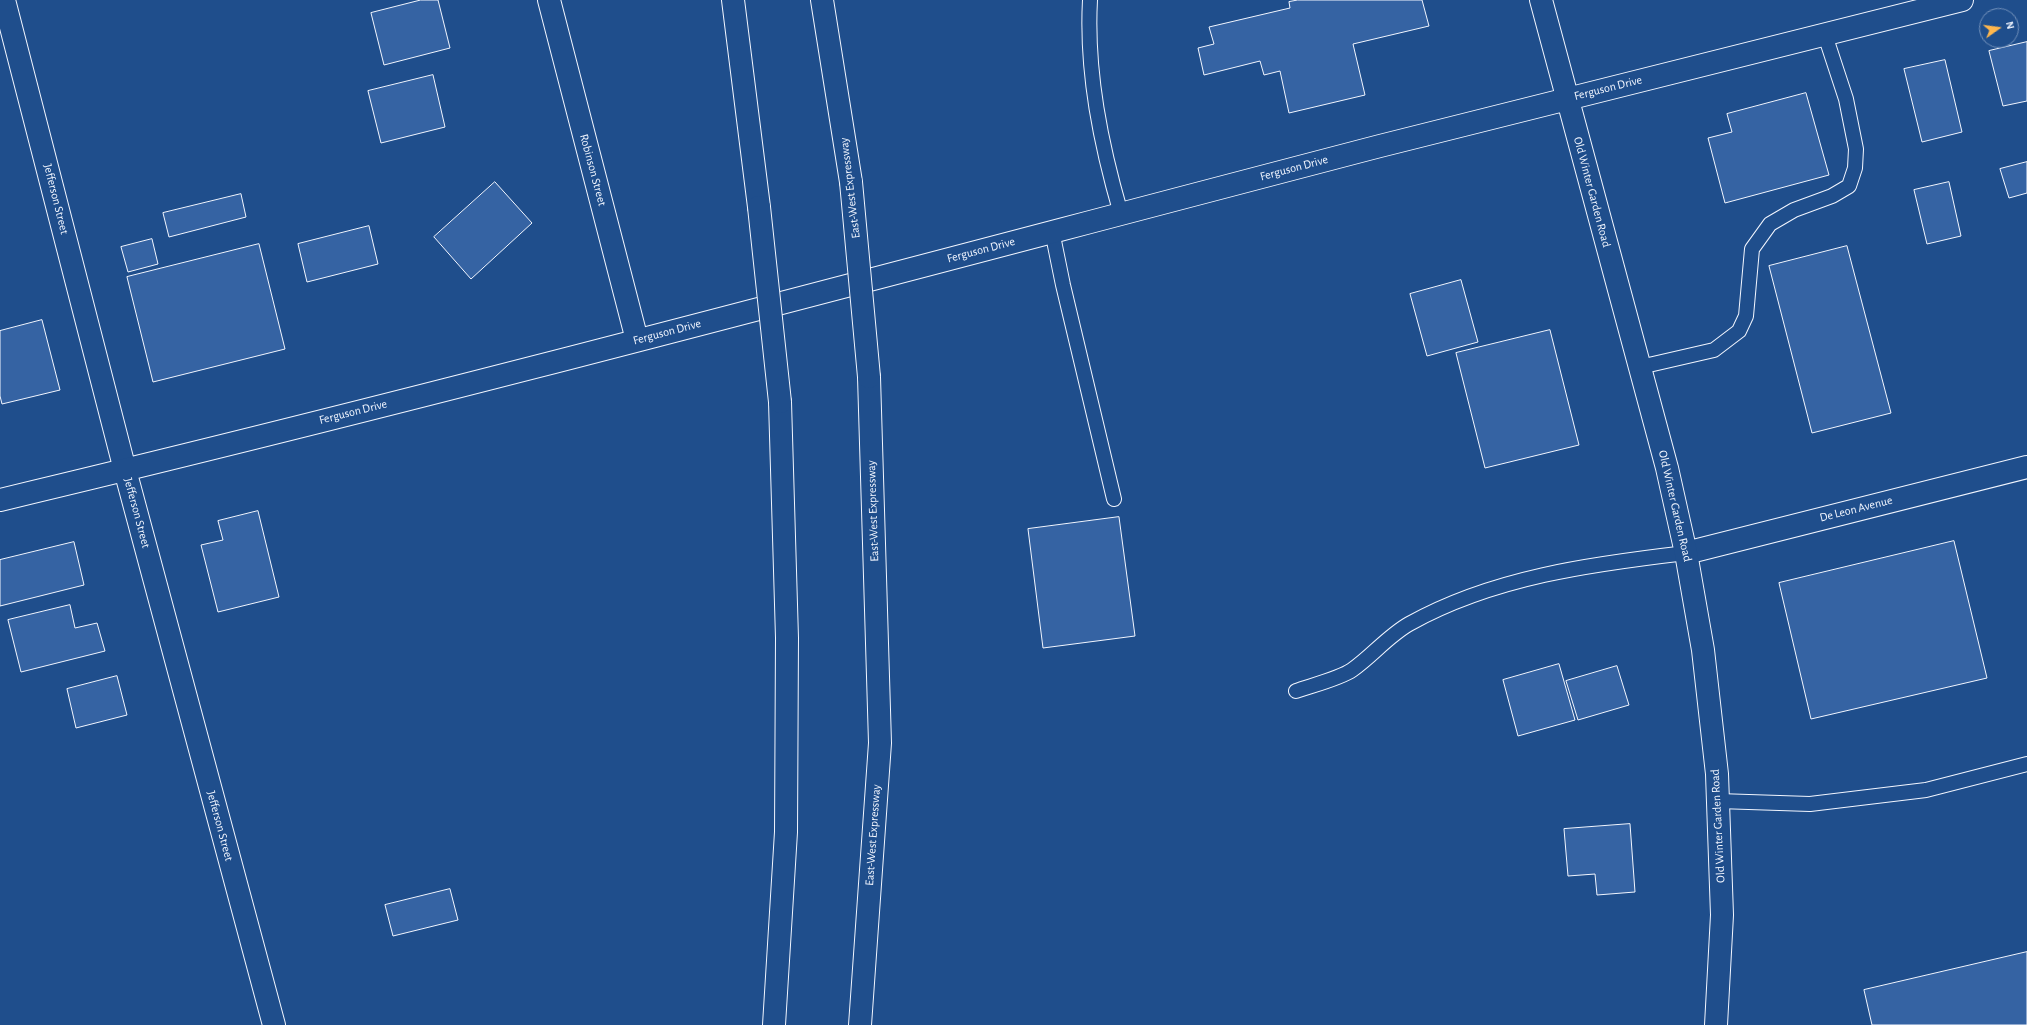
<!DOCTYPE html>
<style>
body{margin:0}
#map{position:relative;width:2027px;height:1025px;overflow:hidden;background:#1f4e8c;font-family:"Alegreya Sans",sans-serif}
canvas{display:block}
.north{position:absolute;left:1979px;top:8px;width:40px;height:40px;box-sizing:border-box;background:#1f4e8c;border:1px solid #7391ba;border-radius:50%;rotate:76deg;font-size:11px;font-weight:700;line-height:16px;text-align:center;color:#f2f6ff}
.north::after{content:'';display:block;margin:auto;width:14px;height:18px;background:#ffb74d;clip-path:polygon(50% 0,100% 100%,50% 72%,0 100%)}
</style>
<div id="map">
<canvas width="2027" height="1025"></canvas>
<div class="north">N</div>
</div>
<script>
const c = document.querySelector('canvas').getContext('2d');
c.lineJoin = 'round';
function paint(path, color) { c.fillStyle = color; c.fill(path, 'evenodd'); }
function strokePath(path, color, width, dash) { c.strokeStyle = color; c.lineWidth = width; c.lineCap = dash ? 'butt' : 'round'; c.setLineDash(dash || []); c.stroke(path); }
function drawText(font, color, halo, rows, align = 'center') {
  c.font = font + ' "Alegreya Sans",sans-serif'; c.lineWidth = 3; c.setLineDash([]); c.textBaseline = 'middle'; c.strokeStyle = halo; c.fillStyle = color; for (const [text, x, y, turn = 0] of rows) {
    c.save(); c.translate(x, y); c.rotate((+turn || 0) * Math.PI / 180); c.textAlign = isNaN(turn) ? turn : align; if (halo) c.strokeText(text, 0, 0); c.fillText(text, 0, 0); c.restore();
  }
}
const building = new Path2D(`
 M421 0H438L450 48 384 65 371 13Z
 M1298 0H1422L1429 26 1353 44 1365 95 1289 113 1280 71 1264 75 1260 61 1204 75 1198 48 1214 44 1209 27 1290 8 1289 2Z
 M2027 42V101L2003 106 1989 51Z
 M1945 60 1962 132 1922 142 1904 69Z
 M433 75 445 127 381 143 368 91Z
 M1806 93 1829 175 1725 203 1708 138 1732 132 1727 114Z
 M2027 162V193L2009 198 2000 169Z
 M495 182 532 223 471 279 434 237Z
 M1949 182 1961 236 1927 244 1914 190Z
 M241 194 246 217 169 237 163 213Z
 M369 226 378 264 307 282 298 244Z
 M152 239 158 264 128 272 121 247Z
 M259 244 285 349 153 382 127 277Z
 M1847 246 1891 413 1812 433 1769 266Z
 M1461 280 1478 342 1427 356 1410 294Z
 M42 320 60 390 2 404 0 396V331Z
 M1550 330 1579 445 1485 468 1456 353Z
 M258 511 279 597 218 612 201 545 223 540 218 521Z
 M1119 517 1135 636 1043 648 1028 529Z
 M1954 541 1987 678 1811 719 1779 583Z
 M74 542 84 585 0 606V560Z
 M70 605 75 628 97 623 105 651 21 672 8 620Z
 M1559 664 1575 720 1518 736 1503 680Z
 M1617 666 1629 705 1578 720 1566 681Z
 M117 676 127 715 76 728 67 689Z
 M1630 824 1635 892 1597 895 1595 874 1568 876 1564 829Z
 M450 889 458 920 393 936 385 905Z
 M2027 952V1025H1872L1864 990Z`);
const lane = new Path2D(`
 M1090 0C1086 72 1101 145 1121 214
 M1052 231 1063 285 1114 499
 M1640 367 1714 350 1739 331 1746 316 1752 249 1770 224 1794 210 1832 196 1849 186 1855 168 1856 149 1846 99 1825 35
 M1296 691C1310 686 1341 678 1352 670 1372 656 1388 636 1409 624 1493 577 1592 564 1686 553
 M1718 801 1810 804 1926 790 2027 764`);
const street = new Path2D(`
 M4 0 125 470 274 1025
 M1686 553 2027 467`);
const secondary = new Path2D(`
 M549 0 637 340
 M1541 0 1667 468 1686 553 1703 650 1717 774 1722 915 1716 1025
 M0 500C462 390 920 266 1380 146 1573 96 1768 50 1962 0`);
const highway = new Path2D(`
 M733 0 759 207
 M822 0 851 182
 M774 1025 786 832 787 638 780 402
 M860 1025 880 743 869 377`);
const highwayBridge = new Path2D(`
 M851 182 869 377
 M759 207 780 402`);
const streetNames = [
 ["Ferguson Drive",1608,88,-14],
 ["Ferguson Drive",1294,168,-15],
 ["Robinson Street",593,170,75],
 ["East-West Expressway",850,188,-97],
 ["Old Winter Garden Road",1592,192,75],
 ["Jefferson Street",56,199,76],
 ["Ferguson Drive",981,250,-15],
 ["Ferguson Drive",667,332,-15],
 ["Ferguson Drive",353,412,-14],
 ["Old Winter Garden Road",1675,506,77],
 ["De Leon Avenue",1856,509,-14],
 ["East-West Expressway",873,511,-92],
 ["Jefferson Street",137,513,75],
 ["Jefferson Street",220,826,75],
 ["Old Winter Garden Road",1718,826,-93],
 ["East-West Expressway",873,835,-86]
];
paint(building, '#3563a3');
strokePath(building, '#f2f6ff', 1);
strokePath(lane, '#f2f6ff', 16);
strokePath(street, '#f2f6ff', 24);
strokePath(secondary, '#f2f6ff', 24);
strokePath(highway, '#f2f6ff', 24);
strokePath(lane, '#1f4e8c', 14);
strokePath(street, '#1f4e8c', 22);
strokePath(secondary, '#1f4e8c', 22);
strokePath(highway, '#1f4e8c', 22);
strokePath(highwayBridge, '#f2f6ff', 24, []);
strokePath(highwayBridge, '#1f4e8c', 22);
drawText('12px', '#f2f6ff', '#1f4e8c', streetNames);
</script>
